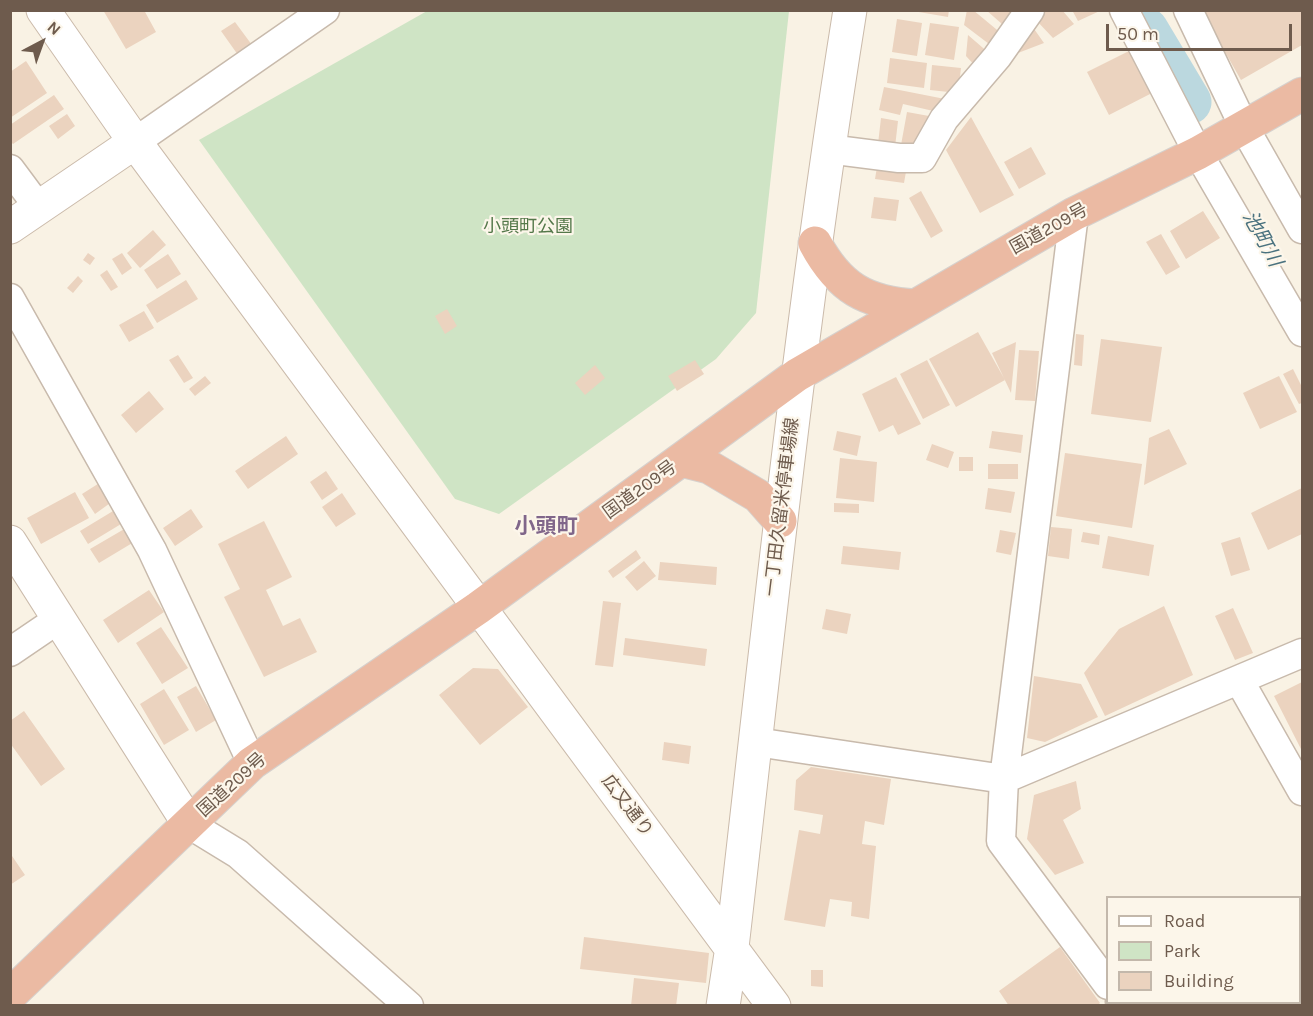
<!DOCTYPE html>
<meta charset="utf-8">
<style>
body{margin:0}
#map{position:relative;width:1313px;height:1016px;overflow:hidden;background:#f9f2e4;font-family:Karla,sans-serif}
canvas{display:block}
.frame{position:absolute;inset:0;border:12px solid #6e5b4d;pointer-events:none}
.legend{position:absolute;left:1106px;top:896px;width:195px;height:108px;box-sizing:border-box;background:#fcf6ea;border:2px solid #c3b8ab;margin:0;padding:8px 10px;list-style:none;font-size:18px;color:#6e5b4d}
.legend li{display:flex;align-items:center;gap:12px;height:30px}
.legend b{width:30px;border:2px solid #c3b8ab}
.north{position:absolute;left:12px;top:12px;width:60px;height:60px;-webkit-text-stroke:4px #fcf6ea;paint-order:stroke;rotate:41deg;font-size:16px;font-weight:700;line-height:24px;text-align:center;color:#6e5b4d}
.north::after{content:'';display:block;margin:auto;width:21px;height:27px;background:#6e5b4d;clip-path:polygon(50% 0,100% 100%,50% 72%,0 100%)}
.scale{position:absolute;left:1106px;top:24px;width:186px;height:27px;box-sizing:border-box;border:3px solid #6e5b4d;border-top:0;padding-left:8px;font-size:18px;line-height:21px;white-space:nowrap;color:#6e5b4d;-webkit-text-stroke:4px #fcf6ea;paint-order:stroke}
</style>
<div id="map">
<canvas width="1313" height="1016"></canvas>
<div class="frame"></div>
<ul class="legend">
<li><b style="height:8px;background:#fff"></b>Road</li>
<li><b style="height:16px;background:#cfe4c5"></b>Park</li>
<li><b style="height:16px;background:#ebd3bf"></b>Building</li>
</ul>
<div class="north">N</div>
<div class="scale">50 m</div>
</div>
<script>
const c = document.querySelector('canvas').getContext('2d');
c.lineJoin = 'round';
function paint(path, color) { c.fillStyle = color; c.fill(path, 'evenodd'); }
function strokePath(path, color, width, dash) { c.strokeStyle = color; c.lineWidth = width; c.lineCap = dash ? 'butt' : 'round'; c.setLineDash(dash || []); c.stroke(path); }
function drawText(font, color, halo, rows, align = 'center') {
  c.font = font + ' Karla,"Noto Sans JP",sans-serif'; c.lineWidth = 4.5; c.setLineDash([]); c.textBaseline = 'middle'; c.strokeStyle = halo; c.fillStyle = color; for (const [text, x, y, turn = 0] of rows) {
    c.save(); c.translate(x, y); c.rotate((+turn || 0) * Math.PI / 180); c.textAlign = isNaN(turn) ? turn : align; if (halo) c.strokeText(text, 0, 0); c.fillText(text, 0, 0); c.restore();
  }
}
const green = new Path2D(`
 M427 11H789L756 313 716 359 499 514 455 499 199 140Z`);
const river = new Path2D(`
 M1146 30 1189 102`);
const building = new Path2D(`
 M103 10H144L156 32 126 49Z
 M907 10H949L948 17Z
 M967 10H973L1002 34 993 47 964 25Z
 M986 10H1014L1002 24Z
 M1045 10H1062L1074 24 1053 38 1036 20Z
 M1072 10H1102L1078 21Z
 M1201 10H1302V45L1241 80Z
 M897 19 922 23 917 56 892 52Z
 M235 22 252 45 238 55 221 31Z
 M930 23 959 27 954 60 925 55Z
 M1032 26 1044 43 1005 58Z
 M968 35 990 54 977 68 966 56Z
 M1131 50 1152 93 1109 115 1087 72Z
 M890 58 927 63 924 88 887 83Z
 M26 61 47 93 10 118V72Z
 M932 65 961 68 958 93 930 90Z
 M884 87 945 99 942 113 903 104 900 115 879 110Z
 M54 95 64 109 13 144 10 141V125Z
 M907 112 929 116 923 149 901 145Z
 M67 114 75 126 58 139 49 126Z
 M971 117 1014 195 980 213 946 150Z
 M881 118 898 121 895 147 878 144Z
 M1031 147 1046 174 1019 189 1004 162Z
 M878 161 907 166 904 183 875 179Z
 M921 191 943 231 931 238 909 198Z
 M874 197 899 200 896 221 871 218Z
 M1203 211 1220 238 1186 259 1170 231Z
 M153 230 166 245 140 268 127 253Z
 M1161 234 1180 267 1166 275 1146 242Z
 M88 253 95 258 90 265 83 260Z
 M122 253 132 268 122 275 112 259Z
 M168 254 181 274 157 289 144 270Z
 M107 270 118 287 111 291 100 275Z
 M78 276 83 281 73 293 67 288Z
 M186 280 198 299 157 323 146 305Z
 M447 309 457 326 445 334 435 316Z
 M144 311 154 328 129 342 119 325Z
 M978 332 1005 380 956 407 929 359Z
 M1076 334 1084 335 1082 366 1074 365Z
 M1101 339 1162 347 1151 422 1091 414Z
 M1016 342 1011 393 992 353Z
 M1019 350 1039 351 1035 401 1015 400Z
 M178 355 193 378 184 383 169 360Z
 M695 360 704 374 677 391 668 376Z
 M927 360 950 405 923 419 900 374Z
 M595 365 605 378 585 395 575 383Z
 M1293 369 1302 387V403L1299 404 1283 374Z
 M205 376 211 383 195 396 189 389Z
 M1279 376 1297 412 1260 429 1243 393Z
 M896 377 921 424 898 435 893 425 879 432 862 394Z
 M149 391 164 409 136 433 121 415Z
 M1169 429 1187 464 1144 485 1149 438Z
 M837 431 861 436 857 456 833 450Z
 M992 431 1023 435 1021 453 989 448Z
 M286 436 298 454 248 489 235 471Z
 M932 444 954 452 948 468 926 460Z
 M1065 453 1142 464 1132 528 1056 516Z
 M959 457H973V471H959Z
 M840 458 877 462 874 502 836 498Z
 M988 464H1018V479H988Z
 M326 471 338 489 322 500 310 482Z
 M101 482 113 501 95 514 82 494Z
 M988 488 1015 492 1011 513 985 509Z
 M1302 488V534L1268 550 1251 513Z
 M75 492 89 518 41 544 27 518Z
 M342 493 356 514 336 527 322 507Z
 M834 503 859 504V513L834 512Z
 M118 508 126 521 88 544 80 531Z
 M191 509 203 527 175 546 163 528Z
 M264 521 292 577 266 590 283 626 300 618 317 652 264 677 224 597 240 589 218 544Z
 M1051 527 1072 529 1069 559 1048 556Z
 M126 528 134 542 99 563 90 549Z
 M1000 530 1016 533 1011 555 996 552Z
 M1083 532 1100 535 1099 545 1081 542Z
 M1108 536 1154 545 1149 576 1102 568Z
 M1240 537 1250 570 1231 576 1221 543Z
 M843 546 901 552 899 570 841 564Z
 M636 550 641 558 613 578 608 571Z
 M644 561 656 576 637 591 625 577Z
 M660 562 717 567 716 585 658 580Z
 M149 590 164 612 118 643 103 620Z
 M603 601 621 603 613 667 595 665Z
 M1164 606 1193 675 1105 716 1084 673 1119 629Z
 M1233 608 1253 653 1235 660 1215 616Z
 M826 609 851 614 847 634 822 629Z
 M161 627 188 668 162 684 136 643Z
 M625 638 707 649 705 666 623 655Z
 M473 668 498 669 528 707 480 745 439 695Z
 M1034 676 1081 684 1098 717 1045 742 1027 738Z
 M1302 682V751L1274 696Z
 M196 686 216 720 196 732 177 697Z
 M164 689 189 730 164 745 140 704Z
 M24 711 65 769 41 786 10 743V721Z
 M664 742 691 746 689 764 662 760Z
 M811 767 891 779 884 825 865 821 862 844 876 846 869 919 851 916 852 902 830 899 825 927 784 920 799 830 820 834 823 815 794 810 796 780Z
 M1076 781 1081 809 1063 820 1084 863 1055 875 1027 839 1034 795Z
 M10 853 25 875 10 885Z
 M584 937 709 953 706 983 580 969Z
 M1060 947 1100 1003 1097 1006H1009L999 991Z
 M811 970H823V987L811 986Z
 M634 978 679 983 676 1006H631Z`);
const street = new Path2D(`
 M1124 10 1198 153 1302 332
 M1188 10 1244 127 1302 229
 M135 142 325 10
 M828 149 899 158H922L944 119 997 57 1030 10
 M10 169 39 208
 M1074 214 1004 779 1001 841 1108 985
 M10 298 152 550 252 763
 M10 652 60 618
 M1239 680 1302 791
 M756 742 1004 779 1302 653
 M189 824 238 854 409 1006
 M1120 1002 1123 1006`);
const secondary = new Path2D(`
 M43 10 135 142 774 1006
 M10 227 135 142
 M10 542 189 824
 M723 1006 732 947C768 635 800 321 850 10`);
const highway = new Path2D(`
 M815 243C839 288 866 303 916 306
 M681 460 709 467 758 496 780 521
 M10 995 252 763 478 608 797 375 1074 214 1198 153 1302 94`);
const parkNames = [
 ["小頭町公園",528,227]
];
const streetNames = [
 ["国道209号",1049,229,-29],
 ["国道209号",640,490,-36],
 ["一丁田久留米停車場線",782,507,-83],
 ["国道209号",232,785,-42],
 ["広又通り",627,806,53]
];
const waterNames = [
 ["池町川",1262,239,61]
];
const quarterNames = [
 ["小頭町",546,527]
];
paint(green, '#cfe4c5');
strokePath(river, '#bbd8df', 45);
paint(building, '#ebd3bf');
strokePath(street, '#c8baac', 31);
strokePath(secondary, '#cbbbab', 35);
strokePath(highway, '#d6d1cd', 35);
strokePath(street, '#fff', 28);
strokePath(secondary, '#fff', 33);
strokePath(highway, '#ebbaa3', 33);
drawText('18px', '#54784a', '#fcf6ea', parkNames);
drawText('18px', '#6e5b4d', '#fcf6ea', streetNames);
drawText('italic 20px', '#4a727f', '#fcf6ea', waterNames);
drawText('bold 21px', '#80668a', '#fcf6ea', quarterNames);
</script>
